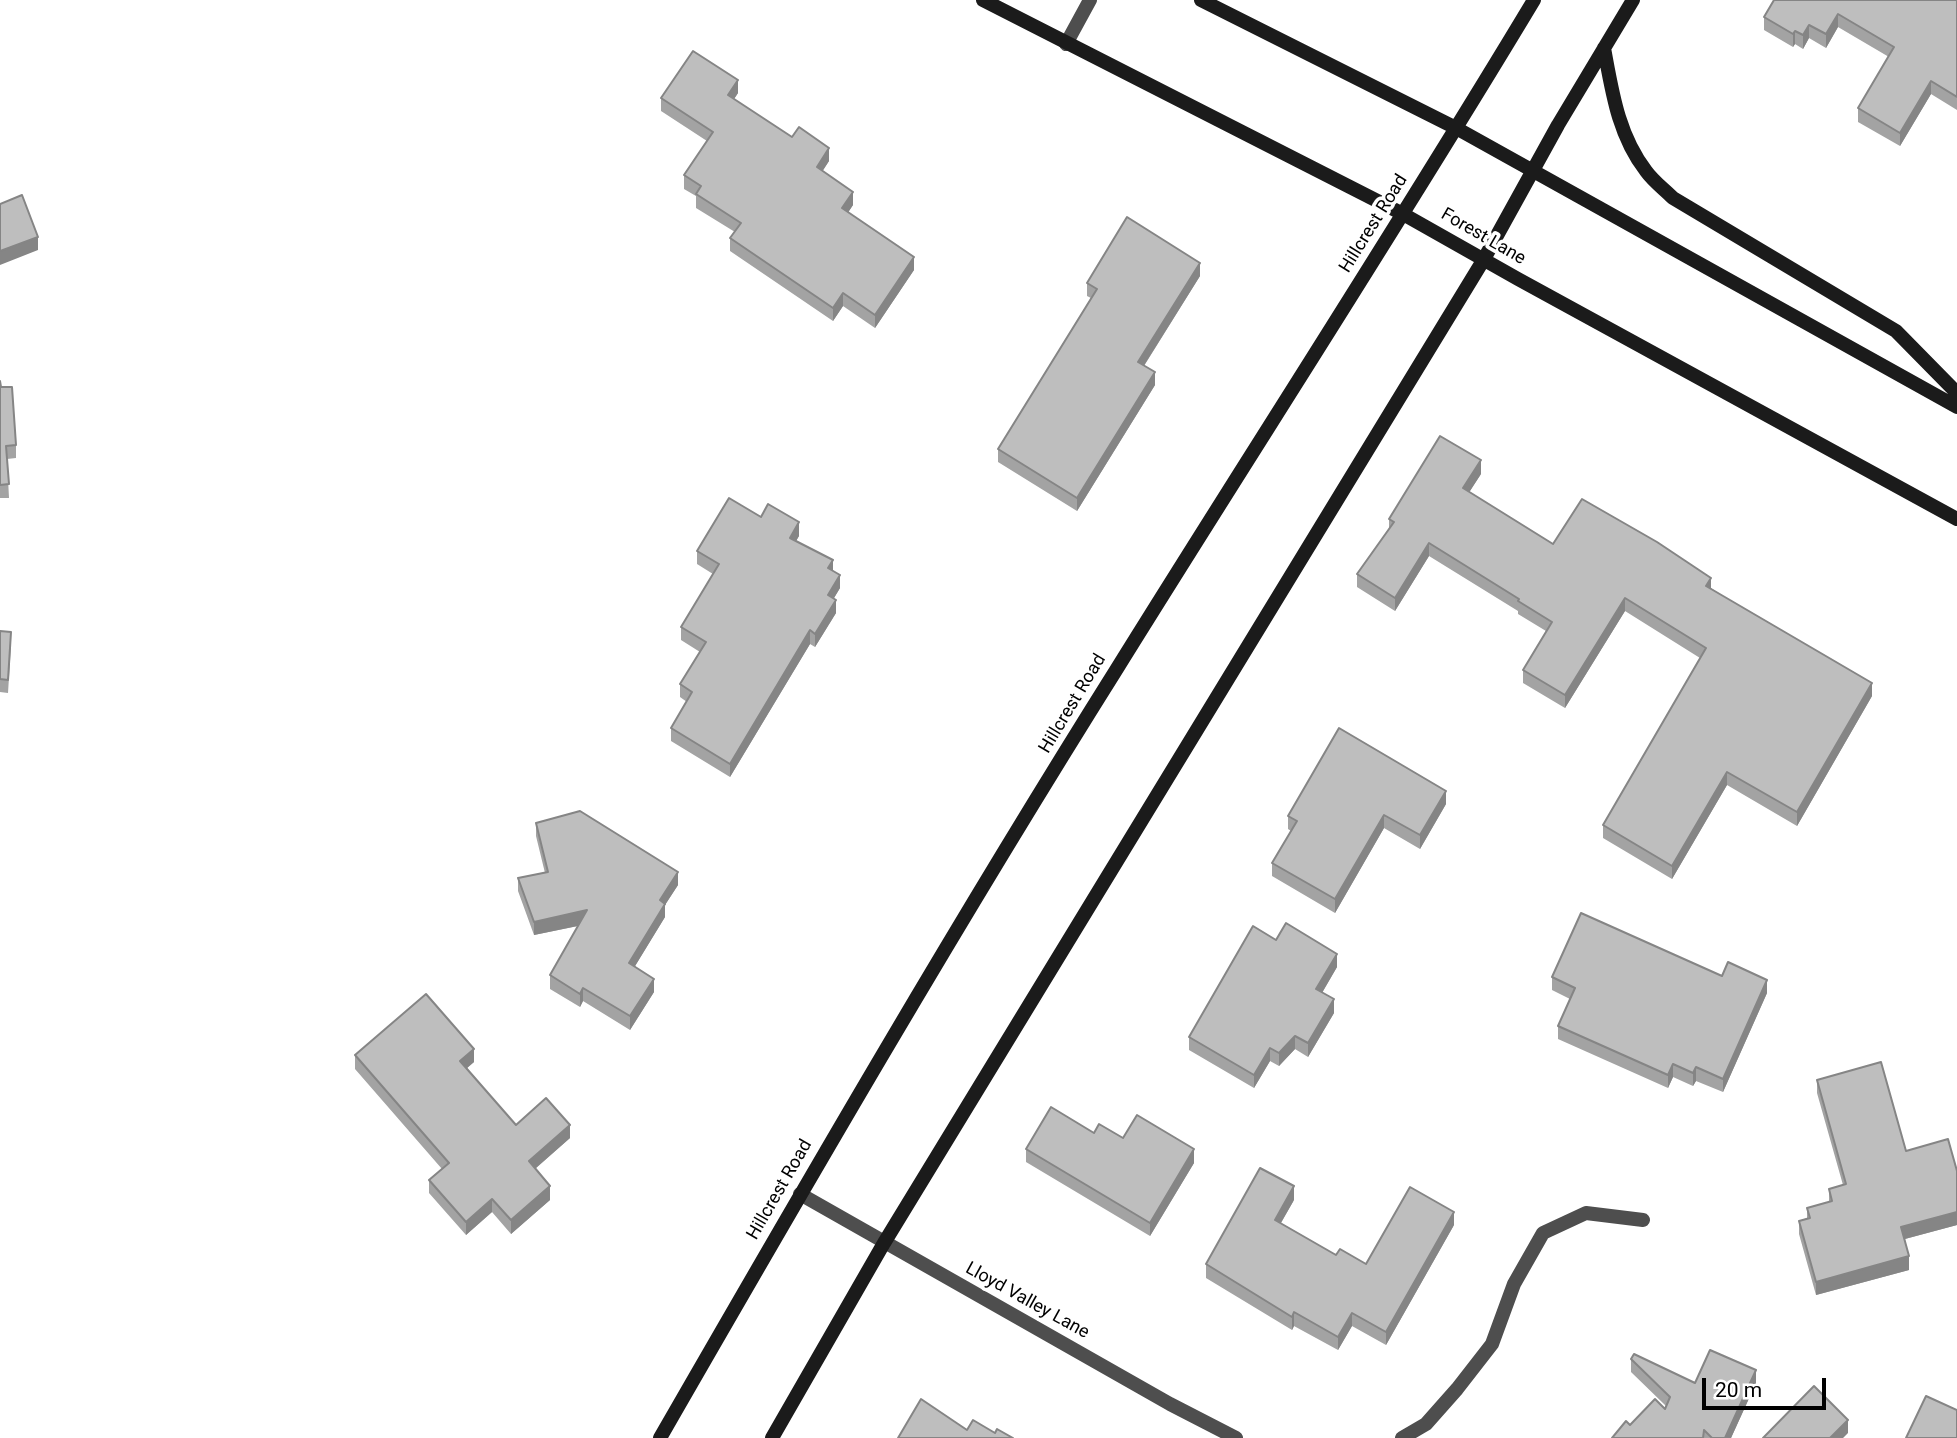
<!DOCTYPE html>
<style>
body{margin:0}
#map{position:relative;width:1957px;height:1438px;overflow:hidden;background:#fff;font-family:Roboto,sans-serif}
canvas{display:block}
.scale{position:absolute;left:1702px;top:1378px;width:124px;height:32px;box-sizing:border-box;border:4px solid #000;border-top:0;padding-left:9px;font-size:21px;line-height:24px;white-space:nowrap;color:#000;-webkit-text-stroke:5px #fff;paint-order:stroke}
</style>
<div id="map">
<canvas width="1957" height="1438"></canvas>
<div class="scale">20 m</div>
</div>
<script>
const c = document.querySelector('canvas').getContext('2d');
c.lineJoin = 'round';
function strokePath(path, color, width, dash) { c.strokeStyle = color; c.lineWidth = width; c.lineCap = dash ? 'butt' : 'round'; c.setLineDash(dash || []); c.stroke(path); }
function paint(path, color) { c.fillStyle = color; c.fill(path, 'evenodd'); }
function drawText(font, color, halo, rows, align = 'center') {
  c.font = font + ' Roboto,sans-serif'; c.lineWidth = 7; c.setLineDash([]); c.textBaseline = 'middle'; c.strokeStyle = halo; c.fillStyle = color; for (const [text, x, y, turn = 0] of rows) {
    c.save(); c.translate(x, y); c.rotate((+turn || 0) * Math.PI / 180); c.textAlign = isNaN(turn) ? turn : align; if (halo) c.strokeText(text, 0, 0); c.fillText(text, 0, 0); c.restore();
  }
}
const street = new Path2D(`
 M1066 44 1090 0
 M800 1194 1170 1404 1236 1438
 M1402 1438 1426 1424 1457 1389 1492 1344 1514 1284 1543 1233 1586 1213 1643 1220`);
const secondary = new Path2D(`
 M983 0 1403 214 1518 279 1957 519
 M1201 0 1456 128 1957 407
 M1604 48C1612 91 1618 135 1646 171 1653 181 1664 189 1673 198L1896 331 1957 393
 M660 1438C809 1179 959 920 1118 667 1256 445 1399 225 1534 0
 M772 1438 884 1243 1484 259 1558 125 1633 0`);
const wall = new Path2D(`
 M1957 0V110L1931 94 1900 146 1858 122V108L1889 57 1838 27 1826 48 1809 38 1803 49 1795 44 1793 47 1764 30V17Z
 M738 93 734 99 829 161 822 171 853 205 848 212 914 270 875 328 843 306 833 321 730 251V238L735 232 696 208V196L684 189V175L707 141 661 111V98Z
 M1200 276 1144 366 1155 385 1077 511 998 462V449L1091 298 1087 296V283Z
 M0 381 1 387 16 445V458L7 459 9 498H0Z
 M1481 474 1469 492 1553 544 1711 588 1872 696 1797 826 1727 785 1672 879 1603 838V825L1700 658 1625 611 1565 708 1523 683V670L1546 631 1518 614V611L1429 556 1395 611 1357 587V574L1389 529V519Z
 M761 517 799 536 796 541 833 571 840 588 834 598 836 613 815 647 810 644 730 777 671 741V728L687 702 680 697V684L700 652 681 640V627L713 574 697 564V551Z
 M0 631 11 645 8 693 0 692Z
 M1446 804 1420 849 1384 828 1335 913 1272 876V863L1291 831 1288 829V816Z
 M536 823 678 885 665 905V917L635 966 654 992 630 1030 583 1001 580 1007 550 989V975L578 926 534 935 518 891V878L545 873 536 836Z
 M1276 940 1337 967 1322 993 1334 1013 1308 1057 1295 1049 1279 1066 1270 1061 1254 1088 1189 1050V1037Z
 M1722 976 1767 993 1723 1092 1696 1081 1693 1086 1673 1077 1668 1088 1558 1039V1026L1570 999 1552 990V977Z
 M355 1055 474 1062 467 1068 516 1125 570 1138 535 1169 550 1200 511 1234 492 1212 466 1235 429 1193V1180L442 1169 355 1069Z
 M1817 1080 1906 1151 1957 1171V1225L1905 1239 1909 1270 1816 1295 1799 1234V1221L1807 1218V1208L1829 1202V1189L1843 1185 1817 1093Z
 M1094 1133 1123 1138 1194 1163 1150 1236 1026 1162V1149Z
 M1294 1200 1281 1223 1336 1255 1366 1264 1454 1225 1386 1345 1352 1326 1338 1350 1294 1326 1292 1330 1206 1278V1264Z
 M1631 1359 1695 1383H1756L1731 1438H1612L1630 1425 1665 1409 1666 1406 1631 1372Z`);
const shadedWall = new Path2D(`
 M1838 14V27L1826 48V34Z
 M1809 25V38L1803 49V35Z
 M1795 31V44L1793 47V34Z
 M738 80V93L728 108V95Z
 M1931 81V94L1900 146V133Z
 M829 148V161L817 180V167Z
 M853 192V205L842 222V208Z
 M38 237V250L0 265V251Z
 M914 257V270L875 328V315Z
 M1200 263V276L1138 375V362Z
 M843 293V306L833 321V308Z
 M1155 372V385L1077 511V498Z
 M1481 460V474L1463 502V488Z
 M799 522V536L790 551V538Z
 M1429 543V556L1395 611V598Z
 M833 560V574L828 568Z
 M840 575V588L828 608V595Z
 M1711 578V591L1706 586Z
 M1625 598V611L1565 708V695Z
 M836 600V613L815 647V634Z
 M810 630V644L730 777V764Z
 M1872 683V696L1797 826V812Z
 M1727 772V785L1672 879V866Z
 M1446 791V804L1420 849V835Z
 M1384 815V828L1335 913V899Z
 M678 872V885L665 905V917L629 976V963L660 900Z
 M587 910V924L534 935V922Z
 M1337 954V967L1316 1003V989Z
 M654 979V992L630 1030V1016Z
 M1767 980V993L1723 1092V1079Z
 M583 988V1001L580 1007V994Z
 M1334 999V1013L1308 1057V1043Z
 M1295 1036V1049L1279 1066V1053Z
 M1270 1048V1061L1254 1088V1075Z
 M474 1049V1062L460 1074V1061Z
 M1673 1064V1077L1668 1088V1075Z
 M1696 1067V1081L1693 1086V1073Z
 M570 1125V1138L529 1174V1161Z
 M1194 1149V1163L1150 1236V1223Z
 M550 1186V1200L511 1234V1220Z
 M1294 1186V1200L1275 1233V1220Z
 M492 1199V1212L466 1235V1222Z
 M1454 1212V1225L1386 1345V1332Z
 M1957 1212V1225L1901 1240V1227Z
 M1909 1256V1270L1816 1295V1282Z
 M1294 1312V1326L1292 1330V1317Z
 M1352 1313V1326L1338 1350V1337Z
 M1756 1370V1383L1731 1438H1725Z
 M1848 1420V1433L1843 1438H1830Z`);
const building = new Path2D(`
 M1774 0H1957V97L1931 81 1900 133 1858 108 1894 47 1838 14 1826 34 1809 25 1803 35 1795 31 1793 34 1764 17Z
 M693 51 738 80 728 95 792 137 799 127 829 148 817 167 853 192 842 208 914 257 875 315 843 293 833 308 730 238 741 223 696 194 701 186 684 175 713 132 661 98Z
 M22 195 38 237 0 251V204Z
 M1127 217 1200 263 1138 362 1155 372 1077 498 998 449 1097 289 1087 283Z
 M0 381 1 387H12L16 445 6 446 9 484 0 485Z
 M1440 436 1481 460 1463 488 1553 544 1582 499 1657 542 1711 578 1706 586 1872 683 1797 812 1727 772 1672 866 1603 825 1706 648 1625 598 1565 695 1523 670 1552 622 1518 601 1519 599 1429 543 1395 598 1357 574 1394 522 1389 519Z
 M729 498 761 517 768 504 799 522 790 538 833 560 828 568 840 575 828 595 836 600 815 634 810 630 730 764 671 728 692 692 680 684 706 642 681 627 719 564 697 551Z
 M0 631 11 632 8 680 0 679Z
 M1339 728 1446 791 1420 835 1384 815 1335 899 1272 863 1297 821 1288 816Z
 M580 811 678 872 660 900 665 904 629 963 654 979 630 1016 583 988 580 994 550 975 587 910 534 922 518 878 548 872 536 823Z
 M1581 913 1722 976 1728 962 1767 980 1723 1079 1696 1067 1693 1073 1673 1064 1668 1075 1558 1026 1575 988 1552 977Z
 M1286 923 1337 954 1316 989 1334 999 1308 1043 1295 1036 1279 1053 1270 1048 1254 1075 1189 1037 1253 926 1276 940Z
 M426 994 474 1049 460 1061 516 1125 546 1098 570 1125 529 1161 550 1186 511 1220 492 1199 466 1222 429 1180 449 1163 355 1055Z
 M1881 1062 1906 1151 1948 1139 1957 1171V1212L1901 1227 1909 1256 1816 1282 1799 1221 1810 1218 1807 1208 1832 1201 1829 1189 1846 1184 1817 1080Z
 M1051 1107 1094 1133 1099 1124 1123 1138 1137 1115 1194 1149 1150 1223 1026 1149Z
 M1260 1168 1294 1186 1275 1220 1336 1255 1340 1249 1366 1264 1410 1187 1454 1212 1386 1332 1352 1313 1338 1337 1294 1312 1292 1317 1206 1264Z
 M1710 1350 1756 1370 1725 1438H1712L1704 1430 1703 1438H1612L1626 1421 1630 1425 1655 1399 1665 1409 1670 1397 1631 1359 1634 1354 1695 1383Z
 M1814 1386 1848 1420 1830 1438H1763Z
 M1926 1396 1957 1410V1438H1906Z
 M921 1399 967 1430 973 1420 995 1433 997 1429 1013 1438H898Z`);
const streetNames = [
 ["Hillcrest Road",1374,224,-58],
 ["Forest Lane",1483,237,30],
 ["Hillcrest Road",1073,704,-59],
 ["Hillcrest Road",780,1190,-60],
 ["Lloyd Valley Lane",1027,1301,29]
];
strokePath(street, '#4e4e4e', 14);
strokePath(secondary, '#1b1b1b', 14);
paint(wall, '#a3a3a3');
paint(shadedWall, '#858585');
paint(building, '#bebebe');
strokePath(building, '#858585', 2);
drawText('18px', '#000', '#fff', streetNames);
</script>
